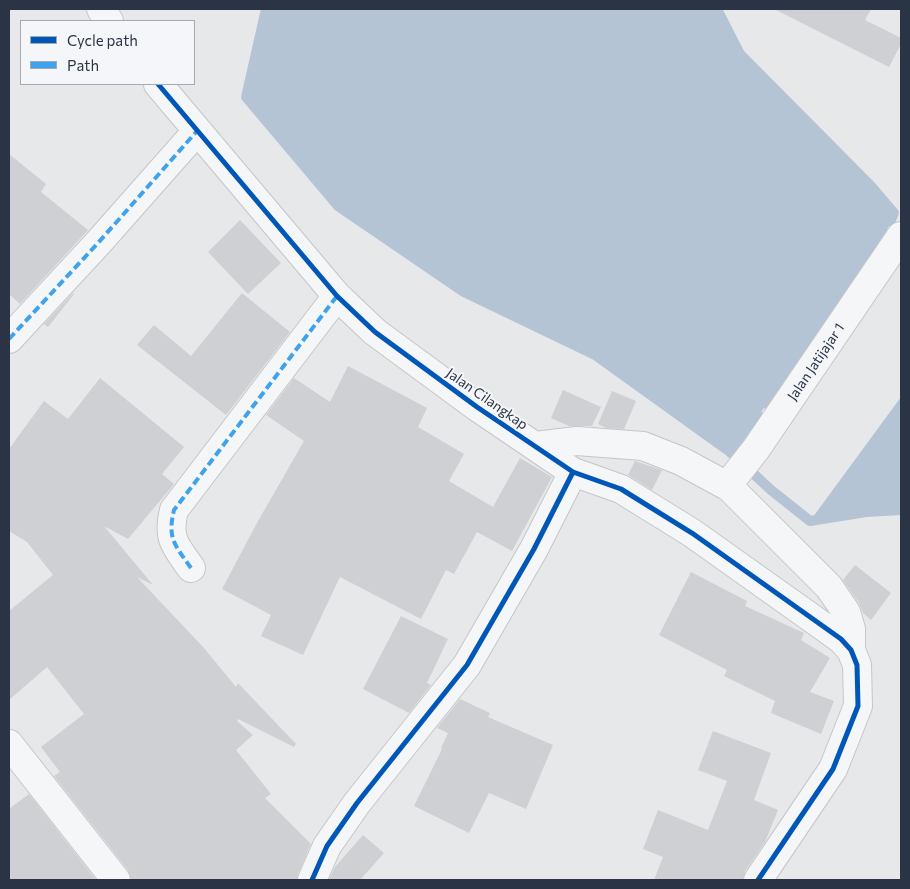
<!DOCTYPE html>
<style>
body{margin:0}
#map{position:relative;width:910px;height:889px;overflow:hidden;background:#e6e8ea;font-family:Commissioner,sans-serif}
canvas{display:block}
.frame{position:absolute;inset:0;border:10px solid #2b3445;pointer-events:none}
.legend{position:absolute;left:20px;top:20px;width:175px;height:65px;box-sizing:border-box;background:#f4f6f9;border:1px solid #a4a8b1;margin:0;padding:6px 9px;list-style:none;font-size:15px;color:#2b3445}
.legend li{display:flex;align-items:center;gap:10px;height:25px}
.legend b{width:25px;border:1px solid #a4a8b1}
</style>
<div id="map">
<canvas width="910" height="889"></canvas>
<div class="frame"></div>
<ul class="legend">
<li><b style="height:6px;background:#0057b8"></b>Cycle path</li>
<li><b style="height:6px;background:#3ea3ec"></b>Path</li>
</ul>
</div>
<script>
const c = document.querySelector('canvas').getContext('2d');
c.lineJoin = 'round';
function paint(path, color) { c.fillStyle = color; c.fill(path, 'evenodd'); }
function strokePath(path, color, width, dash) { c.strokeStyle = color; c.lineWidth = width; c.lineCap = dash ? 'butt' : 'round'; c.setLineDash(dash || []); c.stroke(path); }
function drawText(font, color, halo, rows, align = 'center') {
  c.font = font + ' Commissioner,sans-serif'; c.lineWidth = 4; c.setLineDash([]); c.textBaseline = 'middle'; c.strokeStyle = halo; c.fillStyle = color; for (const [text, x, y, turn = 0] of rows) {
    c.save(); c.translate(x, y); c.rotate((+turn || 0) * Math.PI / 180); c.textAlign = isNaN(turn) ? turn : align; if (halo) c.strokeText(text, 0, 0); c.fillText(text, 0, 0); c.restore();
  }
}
const water = new Path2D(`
 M266 9H717L740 54 871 186 894 213 875 259 795 368 730 452 595 355 464 292 338 206 246 97Z
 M901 397V510L866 512 810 521Z`);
const stream = new Path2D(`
 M266 9 246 97 338 206 464 292 595 355 730 452 771 490 810 521 866 512 901 510
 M717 9 740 54 871 186 894 213 890 222
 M767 404 797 366
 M730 452 758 415`);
const building = new Path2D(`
 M774 9H871L865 20 901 38V44L889 67Z
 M9 154 46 184 41 192 88 230 20 304 9 294Z
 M240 220 281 263 248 294 208 252Z
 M73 293 74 294 48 327 44 324Z
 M242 293 290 332 226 415 137 345 154 325 191 356Z
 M348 366 427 408 418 427 464 454 449 481 493 507 520 458 552 477 512 551 477 532 454 574 446 570 421 619 340 577 303 655 261 636 271 615 222 589 258 521 304 441 266 415 294 378 330 402Z
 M100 378 184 447 162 474 174 484 128 539 104 526 153 585 137 577 204 648 236 687 238 683 296 744 294 747 238 719 237 721 253 735 236 750 271 794 265 798 311 844 298 874 297 880H131L128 870 54 776 60 772 41 747 84 714 47 667 9 700V611L53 575 27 542 9 531V449L44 401 68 419Z
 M563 390 601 407 592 426H569L551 418Z
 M612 391 636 401 624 429 606 428 598 424Z
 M635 461 662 470 652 490 628 475Z
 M855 565 891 593 871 620 863 613 859 603 843 580Z
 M691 572 747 601 745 606 804 633 801 640 830 658 810 692 834 701 821 734 771 713 775 701 724 676 727 670 659 635Z
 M401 616 448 639 427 683 431 685 409 713 363 689Z
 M460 699 490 713 488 717 553 745 526 809 489 793 469 833 414 806 442 749 441 748 448 733 437 728Z
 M713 731 771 753 754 800 778 810 765 842 745 871 743 880H654L663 857 643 849 658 810 708 830 727 781 698 770Z
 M29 794 96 880H9V809Z
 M363 835 384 853 360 880H329L335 867Z`);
const minor = new Path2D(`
 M101 9 109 21
 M158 84 337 296 375 332 477 407 573 472 621 489 692 533 841 639 851 650 857 665 858 706 833 769 758 880
 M9 339 98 243 197 131
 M535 446 577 441 643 446 681 461 729 487 829 587 846 612 851 629V650
 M729 487 734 477 756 449 901 236
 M191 568C175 545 167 539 174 510L337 296
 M9 744 116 880
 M312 880 327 846 357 803 467 665 534 549 573 472`);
const quiet = new Path2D(`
 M9 339 98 243 197 131
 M191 568C175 545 167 539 174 510L337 296`);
const cycleway = new Path2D(`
 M158 84 337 296 375 332 477 407 573 472 621 489 692 533 841 639 851 650 857 665 858 706 833 769 758 880
 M312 880 327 846 357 803 467 665 534 549 573 472`);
const streetNames = [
 ["Jalan Jatijajar 1",816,362,-56],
 ["Jalan Cilangkap",487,399,35]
];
paint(water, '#b4c4d5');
strokePath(stream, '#b4c4d5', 10);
paint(building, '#ced0d3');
strokePath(minor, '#c4c6c8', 30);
strokePath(minor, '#f5f6f7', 28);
strokePath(quiet, '#3ea3ec', 4, [8, 4]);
strokePath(cycleway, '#0057b8', 5);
drawText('14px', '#2b3445', '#f4f6f9', streetNames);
</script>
